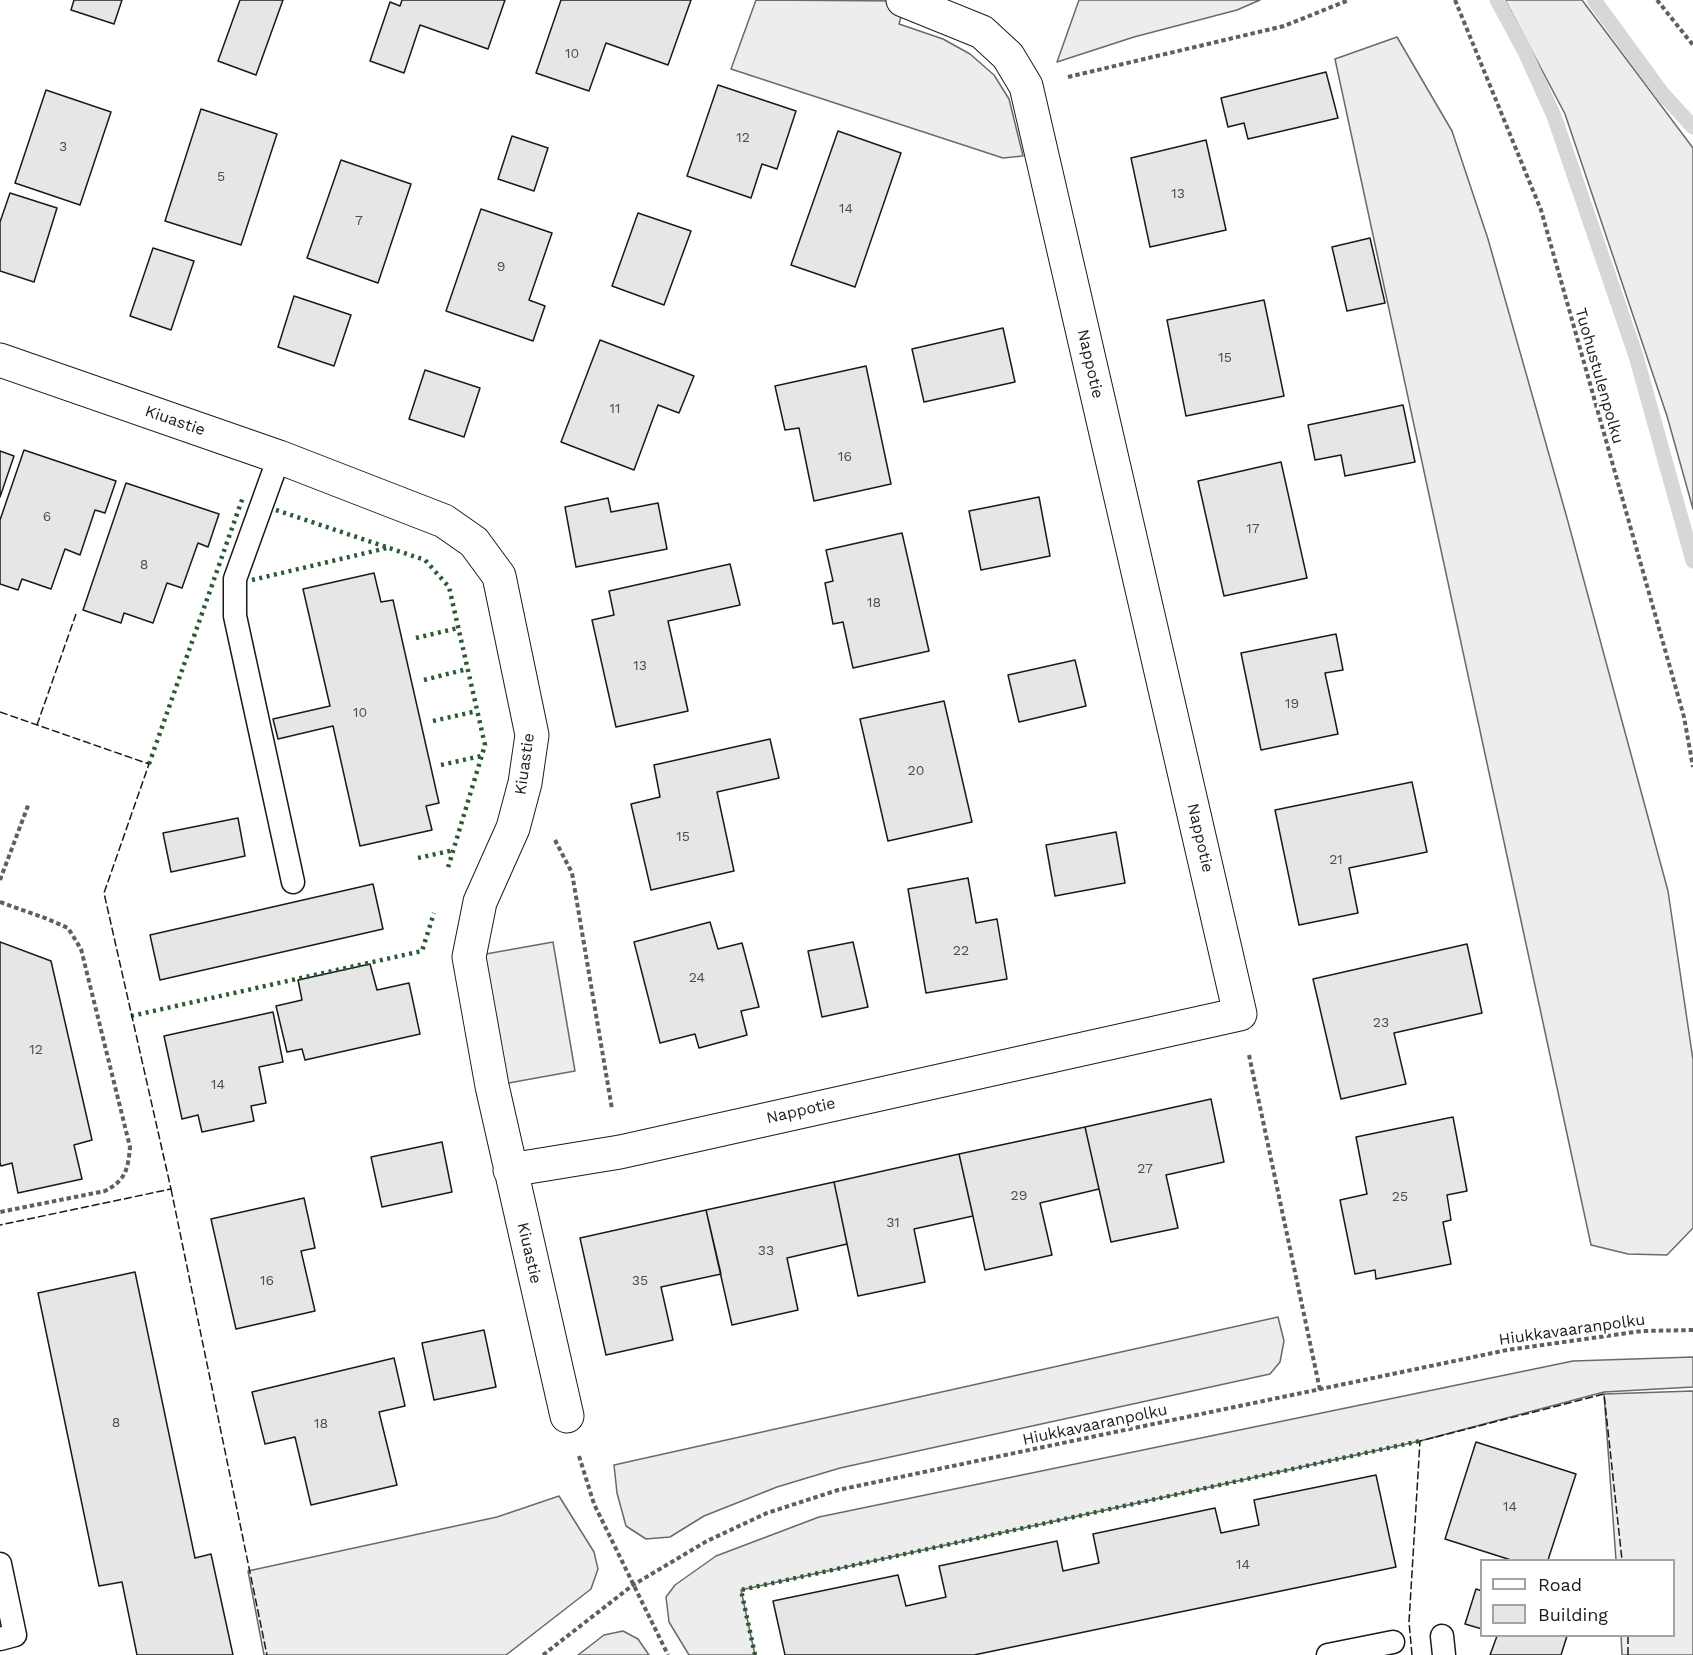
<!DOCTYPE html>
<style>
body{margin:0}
#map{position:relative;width:1693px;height:1655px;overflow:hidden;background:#fff;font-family:"Work Sans",sans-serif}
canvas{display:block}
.legend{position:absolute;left:1480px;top:1559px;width:195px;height:78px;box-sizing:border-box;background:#fff;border:2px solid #a3a3a3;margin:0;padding:8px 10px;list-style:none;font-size:18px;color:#1a1a1a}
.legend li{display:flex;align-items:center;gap:12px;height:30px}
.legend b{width:30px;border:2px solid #a3a3a3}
</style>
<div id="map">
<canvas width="1693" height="1655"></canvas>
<ul class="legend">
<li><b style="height:8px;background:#fff"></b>Road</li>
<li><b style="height:16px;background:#e6e6e6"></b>Building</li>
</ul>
</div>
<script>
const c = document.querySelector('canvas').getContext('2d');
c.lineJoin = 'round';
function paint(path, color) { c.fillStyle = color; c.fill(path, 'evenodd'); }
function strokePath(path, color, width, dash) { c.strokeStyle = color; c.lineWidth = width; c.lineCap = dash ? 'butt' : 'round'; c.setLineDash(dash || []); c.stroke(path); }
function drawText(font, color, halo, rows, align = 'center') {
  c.font = font + ' "Work Sans",sans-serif'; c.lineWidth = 4.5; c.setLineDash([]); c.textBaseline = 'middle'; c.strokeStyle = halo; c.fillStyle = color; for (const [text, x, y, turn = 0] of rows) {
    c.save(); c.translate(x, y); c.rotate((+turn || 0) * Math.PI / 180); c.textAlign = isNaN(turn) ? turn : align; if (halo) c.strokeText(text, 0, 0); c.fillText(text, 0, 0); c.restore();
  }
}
const built = new Path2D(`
 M756 0 905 1 899 24 943 39 970 54 994 75 1009 99 1023 156 1003 158 731 69Z
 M1079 0H1260L1237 10 1134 37 1057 62Z
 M1505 0H1582L1693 148V509L1667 416 1565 114Z
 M1397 37 1452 131 1488 239 1567 518 1668 891 1693 1060V1228L1667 1255 1628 1254 1591 1245 1335 59Z
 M553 942 575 1071 492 1086 469 957Z
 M1278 1317 1284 1341 1280 1362 1270 1374 840 1468 777 1487 704 1516 670 1537 646 1539 626 1526 617 1493 614 1465Z
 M1693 1357V1387L1604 1392 1420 1441 741 1590 755 1655H689L669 1622 666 1597 675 1585 716 1556 819 1517 1573 1361Z
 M1693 1391V1655H1622L1621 1636H1674V1560H1616L1604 1394Z
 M559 1496 594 1552 598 1569 591 1589 506 1655H264L248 1571 497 1517Z
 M623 1631 638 1639 649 1655H578L604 1635Z`);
const stream = new Path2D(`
 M1497 0 1525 52 1554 116 1636 356 1693 561
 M1594 0 1662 93 1693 127`);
const building = new Path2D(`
 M74 0H122L114 24 71 10Z
 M240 0H283L256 75 218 61Z
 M402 0H505L488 49 420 25 404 73 370 61 390 2 400 6Z
 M561 0H691L668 65 606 43 589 91 536 73Z
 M1326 72 1338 118 1248 139 1244 123 1228 127 1221 98Z
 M718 85 796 111 777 169 762 164 751 198 687 176Z
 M46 90 111 112 80 205 15 183Z
 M201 109 277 134 241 245 165 221Z
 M838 131 901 153 855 287 791 265Z
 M512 136 548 148 534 191 498 179Z
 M1206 140 1226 230 1150 247 1131 158Z
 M341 160 411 184 378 283 307 258Z
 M10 193 57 208 34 282 0 271V222Z
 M481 209 552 233 529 300 545 306 533 341 446 311Z
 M638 213 691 231 664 305 612 286Z
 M1370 238 1385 303 1347 311 1332 247Z
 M153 248 194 261 171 330 130 316Z
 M294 296 351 315 334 366 278 347Z
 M1264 300 1284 396 1186 416 1167 320Z
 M1003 328 1015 382 924 402 912 349Z
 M600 340 694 376 679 413 658 405 634 470 561 442Z
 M866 366 891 484 814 501 799 428 785 430 775 386Z
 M425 370 480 388 464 437 409 419Z
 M1403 405 1415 462 1345 476 1341 455 1315 460 1308 425Z
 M24 450 116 481 105 513 95 510 80 555 65 549 51 589 22 579 18 590 0 584V520Z
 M0 451 14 456 0 497Z
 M1281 462 1307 578 1224 596 1198 481Z
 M126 483 219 514 208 547 198 543 182 588 167 583 153 623 124 613 121 623 83 610Z
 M1039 497 1050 556 981 570 969 511Z
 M608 498 611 512 658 503 667 549 576 567 565 507Z
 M902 533 929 651 853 668 843 622 833 624 825 583 833 581 826 550Z
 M730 564 740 605 668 621 688 711 616 727 592 620 614 615 609 591Z
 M374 573 381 602 393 600 439 803 426 806 432 830 360 846 333 726 278 739 273 719 330 706 303 589Z
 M1336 634 1343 670 1325 673 1338 734 1261 750 1241 653Z
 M1075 660 1086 706 1019 722 1008 675Z
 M944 701 972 822 888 841 860 719Z
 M770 739 779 778 717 792 734 871 651 890 631 804 660 797 654 765Z
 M1412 782 1427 852 1349 868 1358 913 1299 925 1275 810Z
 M238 818 245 856 171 872 163 833Z
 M1116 832 1125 883 1055 896 1046 845Z
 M968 878 976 923 997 919 1007 979 926 993 908 889Z
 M373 884 383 929 160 980 150 935Z
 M710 922 718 949 742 943 759 1007 741 1011 747 1035 699 1048 695 1034 660 1043 634 942Z
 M0 942 51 961 92 1140 74 1145 82 1179 18 1193 12 1163 1 1166 0 1163Z
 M853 942 868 1007 822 1017 808 951Z
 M1467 944 1482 1013 1394 1033 1406 1084 1341 1099 1313 979Z
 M370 964 377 990 409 983 420 1034 305 1060 302 1049 287 1052 276 1006 302 1000 298 980Z
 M273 1012 283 1062 259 1067 266 1103 251 1106 254 1121 202 1132 198 1115 182 1119 164 1036Z
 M1211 1099 1224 1162 1166 1175 1178 1228 1111 1242 1085 1127Z
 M1453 1117 1467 1191 1447 1195 1451 1220 1443 1222 1451 1264 1376 1279 1375 1270 1355 1274 1340 1200 1367 1194 1356 1137Z
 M1085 1127 1099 1189 1040 1203 1052 1255 985 1270 959 1154Z
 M442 1142 452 1192 382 1207 371 1157Z
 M959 1154 973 1216 914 1229 925 1282 858 1296 834 1182Z
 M834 1182 847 1244 787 1258 798 1310 732 1325 706 1210Z
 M304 1198 315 1248 301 1251 315 1311 236 1329 211 1219Z
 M706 1210 721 1274 661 1287 673 1340 606 1355 580 1238Z
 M135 1272 195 1558 211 1554 233 1655H137L122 1582 99 1586 38 1293Z
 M484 1330 496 1387 434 1400 422 1343Z
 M394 1358 405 1406 379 1412 397 1485 311 1505 295 1437 265 1444 252 1392Z
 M1476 1442 1576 1474 1548 1560H1511L1445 1539Z
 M1376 1475 1396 1567 974 1655H785L773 1601 898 1575 906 1606 946 1597 939 1566 1057 1541 1063 1571 1099 1563 1093 1534 1215 1508 1221 1533 1259 1525 1254 1500Z
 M1476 1589 1482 1591V1629L1465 1624Z
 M1497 1636H1567L1561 1655H1490Z`);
const path = new Path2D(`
 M1455 0 1541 210 1684 717 1693 767
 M1657 0 1693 45
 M1068 77 1284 26 1349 0
 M555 840 572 873 612 1109
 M0 880 29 803
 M0 902 45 918 68 928 81 949 130 1147C128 1169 126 1180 105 1191L0 1212
 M1249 1055 1320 1390
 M579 1456 594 1504 668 1655
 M543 1655 633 1585 707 1541 767 1513 838 1490 1507 1350 1642 1331 1693 1330`);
const service = new Path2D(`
 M279 457 235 579V616L293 882
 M0 1564 15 1635 0 1639
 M1442 1636 1444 1655
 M1328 1655 1393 1642`);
const minor = new Path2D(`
 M0 360 279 457 444 521 474 542 499 576 532 735 525 783 513 828 480 902 469 957 492 1086 567 1416
 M510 1170 620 1152 1240 1014 1026 86 1008 56 982 32 903 0`);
const hedge = new Path2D(`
 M276 510 425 560 449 587 485 745 447 871
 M252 580 387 548
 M416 638 458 628
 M424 680 467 669
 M433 721 477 711
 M149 764 243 497
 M441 765 481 756
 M418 858 454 850
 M131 1016 422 951 434 913
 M755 1655 741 1590 1420 1441`);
const fence = new Path2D(`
 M0 712 149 764 104 893 171 1189 0 1225
 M37 725 76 614
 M171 1189 267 1655
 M1628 1636V1655
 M1412 1655 1409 1622 1420 1441 1604 1394 1622 1560`);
const numberNames = [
 ["10",572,54],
 ["12",743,138],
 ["3",63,147],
 ["5",221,177],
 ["13",1178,194],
 ["14",846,209],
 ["7",359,221],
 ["9",501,267],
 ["15",1225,358],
 ["11",615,409],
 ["16",845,457],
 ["6",47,517],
 ["17",1253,529],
 ["8",144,565],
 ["18",874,603],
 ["13",640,666],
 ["19",1292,704],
 ["10",360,713],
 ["20",916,771],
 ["15",683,837],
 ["21",1336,860],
 ["22",961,951],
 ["24",697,978],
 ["23",1381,1023],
 ["12",36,1050],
 ["14",218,1085],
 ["27",1145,1169],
 ["29",1019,1196],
 ["25",1400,1197],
 ["31",893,1223],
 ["33",766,1251],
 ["16",267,1281],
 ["35",640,1281],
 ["8",116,1423],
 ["18",321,1424],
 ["14",1510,1507],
 ["14",1243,1565]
];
const streetNames = [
 ["Nappotie",1090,364,77],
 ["Tuohustulenpolku",1599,376,74],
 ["Kiuastie",175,421,19],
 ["Kiuastie",525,764,-82],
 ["Nappotie",1200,838,77],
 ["Nappotie",801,1111,-13],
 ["Kiuastie",529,1253,77],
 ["Hiukkavaaranpolku",1572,1330,-8],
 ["Hiukkavaaranpolku",1095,1425,-12]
];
paint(built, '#ededed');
strokePath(built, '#6a6a6a', 1.5);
strokePath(stream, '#d7d7d7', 15);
paint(building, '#e6e6e6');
strokePath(building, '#1a1a1a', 1.5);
strokePath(service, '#1a1a1a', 25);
strokePath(minor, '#1a1a1a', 35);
strokePath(path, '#5f5f5f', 4, [4.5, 3]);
strokePath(service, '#fff', 22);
strokePath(minor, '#fff', 33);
strokePath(hedge, '#2b5a34', 4.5, [3, 4.5]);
strokePath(fence, '#1a1a1a', 1.5, [8, 3]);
drawText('14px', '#4d4d4d', null, numberNames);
drawText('16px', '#1a1a1a', '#fff', streetNames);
</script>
